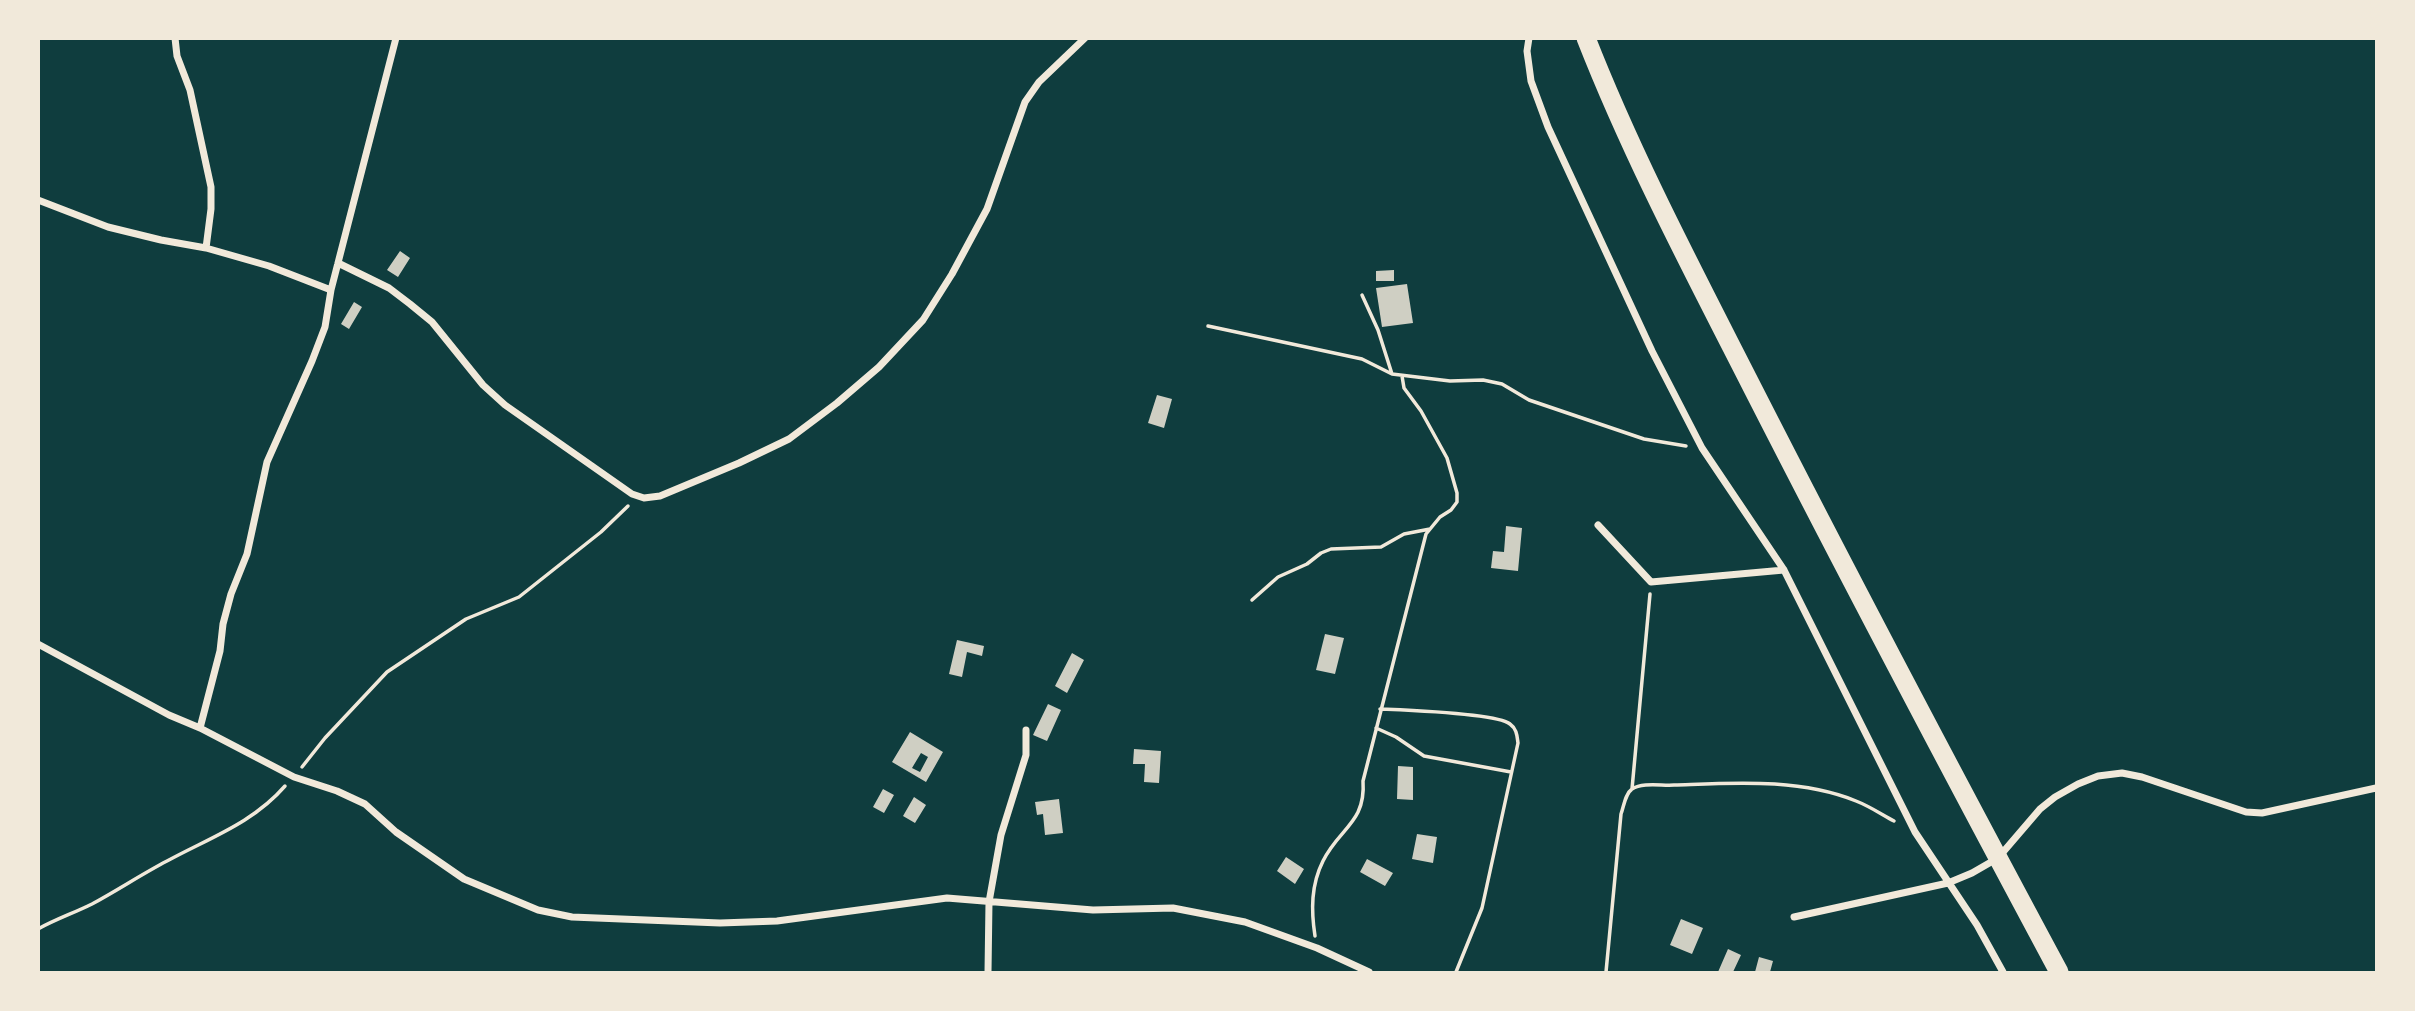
<!DOCTYPE html>
<style>
body{margin:0}
#map{position:relative;width:2415px;height:1011px;overflow:hidden;background:#0f3d3e;font-family:"Playfair Display",serif}
canvas{display:block}
.frame{position:absolute;inset:0;border:40px solid #f1e9da;pointer-events:none}
</style>
<div id="map">
<canvas width="2415" height="1011"></canvas>
<div class="frame"></div>
</div>
<script>
const c = document.querySelector('canvas').getContext('2d');
c.lineJoin = 'round';
function paint(path, color) { c.fillStyle = color; c.fill(path, 'evenodd'); }
function strokePath(path, color, width, dash) { c.strokeStyle = color; c.lineWidth = width; c.lineCap = dash ? 'butt' : 'round'; c.setLineDash(dash || []); c.stroke(path); }
const building = new Path2D(`
 M400 251 410 258 398 277 387 270Z
 M1394 270V281H1376V271Z
 M1407 284 1413 323 1382 327 1376 288Z
 M354 302 362 307 349 329 341 324Z
 M1157 395 1172 399 1164 428 1148 423Z
 M1506 526 1522 528 1518 571 1491 568 1493 551 1504 552Z
 M1325 634 1344 638 1335 674 1316 670Z
 M957 640 984 646 982 656 967 652 962 677 949 674Z
 M1072 653 1084 660 1067 693 1055 686Z
 M1048 704 1061 710 1047 741 1033 735Z
 M910 732 943 752 926 782 892 762ZM921 753 928 757 920 772 912 768Z
 M1134 749 1161 751 1159 783 1144 782 1145 764H1133Z
 M1398 766 1413 767V800L1397 799Z
 M883 789 894 795 884 813 873 807Z
 M914 797 926 805 915 823 903 816Z
 M1059 799 1063 833 1045 835 1043 814 1037 815 1035 802Z
 M1417 834 1437 837 1433 863 1412 859Z
 M1286 857 1304 869 1295 884 1277 871Z
 M1367 859 1393 873 1385 886 1360 872Z
 M1681 919 1703 928 1692 954 1670 945Z
 M1728 949 1741 955 1733 972H1718Z
 M1759 957 1773 961 1770 972H1755Z`);
const path = new Path2D(`
 M1362 295 1378 330 1392 374 1450 381 1483 380 1502 384 1529 400 1644 439 1686 446
 M1208 326 1362 359 1392 374
 M1252 600 1278 577 1307 564 1321 553 1331 549 1381 547 1404 534 1430 529
 M1380 709C1402 710 1496 713 1510 724 1517 729 1517 736 1518 743L1482 908 1456 972
 M1376 728 1396 737 1424 756 1511 772
 M302 767 325 738 387 672 466 619 519 597 601 532 628 506
 M1632 789 1650 594
 M38 929C56 919 74 913 92 904 118 890 142 874 167 861 209 838 253 823 285 786
 M1315 936C1311 910 1311 885 1323 861 1339 828 1366 823 1363 781L1426 534 1440 517 1451 510 1457 502V493L1447 458 1421 411 1404 388 1402 376
 M1606 972 1621 814C1624 806 1625 794 1632 789 1643 782 1662 786 1674 785 1734 783 1799 778 1856 801 1869 806 1881 814 1894 821`);
const minor = new Path2D(`
 M175 38 177 56 190 90 211 187V209L206 248
 M1529 38 1527 51 1531 81 1548 127 1652 351 1702 448 1784 570 1915 832 1977 925 2003 972
 M38 200 108 227 161 240 206 248 269 266 331 290
 M338 263 389 288 410 304 432 322 483 385 505 405 632 494 644 498 660 496 739 463 789 439 837 403 879 367 923 320 952 274 987 209 1025 102 1039 82 1085 38
 M1598 525 1651 582 1784 570
 M38 644 169 715 200 728 294 777 337 791 365 804 396 832 464 879 538 910 572 917 720 923 777 921 947 898 1093 910 1173 908 1245 922 1317 948 1369 972
 M200 728 220 651 223 624 231 594 247 554 267 462 312 361 325 327 331 290 396 38
 M1794 917 1948 883 1972 873 1998 858 2040 809 2055 797 2078 784 2098 776 2122 773 2142 777 2246 812 2262 813 2376 788
 M988 972 989 902 1001 835 1026 755V730`);
const trunk = new Path2D(`
 M1586 38C1633 158 1694 273 1752 387 1852 583 1955 778 2059 972`);
paint(building, '#cfcfc3');
strokePath(path, '#f1e9da', 3.5);
strokePath(minor, '#f1e9da', 7);
strokePath(trunk, '#f1e9da', 19);
</script>
